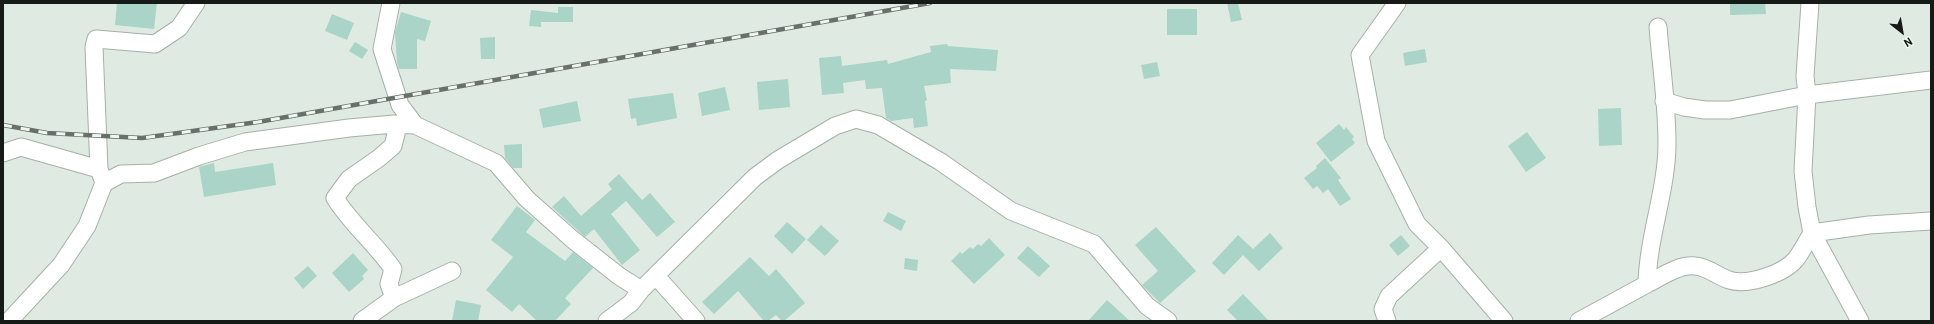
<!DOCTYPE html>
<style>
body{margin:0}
#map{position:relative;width:1934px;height:324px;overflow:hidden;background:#dfebe2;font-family:Barlow,sans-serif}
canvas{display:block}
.frame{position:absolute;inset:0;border:4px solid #171b18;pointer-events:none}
.north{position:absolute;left:1882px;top:12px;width:40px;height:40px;-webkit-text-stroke:3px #ecf8ef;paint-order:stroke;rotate:149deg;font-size:11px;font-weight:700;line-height:16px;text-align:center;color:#171b18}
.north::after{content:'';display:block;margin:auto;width:14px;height:18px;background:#171b18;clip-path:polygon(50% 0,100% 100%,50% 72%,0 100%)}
</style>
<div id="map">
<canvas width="1934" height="324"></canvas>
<div class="frame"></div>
<div class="north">N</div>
</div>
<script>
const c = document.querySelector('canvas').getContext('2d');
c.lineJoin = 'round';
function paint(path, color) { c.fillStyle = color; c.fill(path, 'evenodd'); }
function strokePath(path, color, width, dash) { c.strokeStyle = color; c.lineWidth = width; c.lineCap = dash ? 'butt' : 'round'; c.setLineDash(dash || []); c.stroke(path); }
const building = new Path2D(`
 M117 3H157L154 29 115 25Z
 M1227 3H1238L1242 20 1231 22Z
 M1730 3H1765L1766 14 1730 15Z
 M558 7H573V22H541V27L529 26 531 10 558 13Z
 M1167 9H1197V35H1167Z
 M401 12 431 21 425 41 417 39V69H399L397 62 395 32Z
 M332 14 354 23 347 40 325 31Z
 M495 37V59H481L480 38Z
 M355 42 368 50 362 59 349 51Z
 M947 44 948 46 998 50 996 71 950 69 951 83 924 86 927 100 925 101 928 126 914 128 913 118 891 121 886 118 882 88 866 89 865 80 843 83 844 93 822 95 819 58 841 56 842 66 887 60 888 64 931 52 930 46Z
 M1425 49 1427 62 1405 66 1403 53Z
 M1157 62 1160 76 1144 79 1141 65Z
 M788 79 790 107 759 110 757 82Z
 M725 87 730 110 702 116 698 93Z
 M673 93 677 118 637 126 636 118 631 119 628 99Z
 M577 101 581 121 543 128 539 109Z
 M1621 108 1622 145 1599 146 1598 109Z
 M1339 124 1344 130 1346 127 1354 137 1352 139 1355 143 1331 162 1316 143Z
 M1527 132 1546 158 1526 172 1508 146Z
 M522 144V168H513L505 158 504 145Z
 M1325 158 1341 178 1338 180 1351 199 1340 206 1328 189 1323 193 1317 186 1313 189 1304 178 1317 168 1316 166Z
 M214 163 215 172 273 163 276 185 204 197 199 167Z
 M619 174 642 200 650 193 675 222 657 237 626 201 611 214 640 250 622 265 594 229 585 237 552 207 564 196 581 216 612 189 608 184Z
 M517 206 535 220 526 232 565 261 573 252 593 268 565 298 571 304 555 321H537L519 304 512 312 486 290 513 257 491 240Z
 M888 212 906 221 901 231 883 221Z
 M787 222 806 239 792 254 774 236Z
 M821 225 839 241 825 256 807 240Z
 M1156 227 1196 271 1160 303 1142 285 1158 271 1135 245Z
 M1270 233 1283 248 1259 271 1243 255 1224 275 1212 263 1238 235 1253 249Z
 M1401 235 1410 246 1398 256 1389 245Z
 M989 238 1005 255 974 284 951 261 960 252 962 254 970 247 973 249 978 244 981 246Z
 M1028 246 1050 266 1039 277 1017 258Z
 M353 253 368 270 362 276 364 279 349 292 332 273Z
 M750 257 769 276 776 269 805 303 784 321H782L776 315 768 321H764L738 291 714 314 702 302Z
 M905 258 918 260 917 271 904 269Z
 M308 266 317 276 303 289 294 278Z
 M1243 294 1269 321H1238L1227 310Z
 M456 300 481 305 478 321H452Z
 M1107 300 1130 321H1088Z`);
const minor = new Path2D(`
 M391 3 382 49 400 105 415 125
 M1397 3 1360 55 1376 141 1417 224 1441 248 1504 321
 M1810 3 1805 76 1807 95 1803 171 1807 207 1812 233 1860 321
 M1664 101 1684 107 1705 110H1730L1807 95 1931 80
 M3 153 21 147 99 169
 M104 183 121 174 154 173 199 156 245 142 349 128 394 124 415 125 496 163 527 199 572 239 619 276 641 290
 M1812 233 1869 225 1931 221
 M656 276 696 321
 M1647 284C1661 277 1679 264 1695 266 1708 267 1717 276 1729 280 1747 286 1784 274 1796 259 1802 251 1807 241 1812 233
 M394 298 389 284 393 269C376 244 351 224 335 198L349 179 379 158 393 146 396 134 394 124
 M9 321 61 265 87 226 104 183 99 169 94 47 96 39 155 44 179 28 196 3
 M362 321 394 298 452 271
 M607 321 631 303 641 290 755 177 778 160 835 126 856 119 878 125 941 162 1011 211 1094 244 1147 306 1168 321
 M1387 321 1383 309 1389 296 1441 248
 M1579 321 1647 284C1648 236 1667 190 1667 143 1667 104 1661 65 1658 27`);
const rail = new Path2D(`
 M3 125 47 133 142 138 258 122 930 3`);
paint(building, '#a9d4c7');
strokePath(minor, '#a5b1a8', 19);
strokePath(minor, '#fff', 17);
strokePath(rail, '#69706b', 4.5);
strokePath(rail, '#ecf8ef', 3, [9]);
</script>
